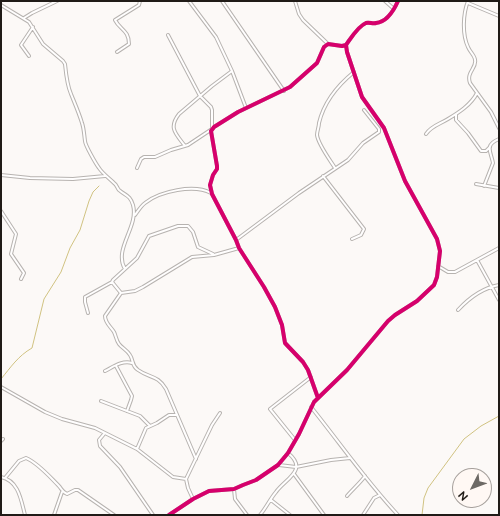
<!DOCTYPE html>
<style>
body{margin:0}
#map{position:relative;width:500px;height:516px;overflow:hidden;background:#fcf9f7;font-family:Raleway,sans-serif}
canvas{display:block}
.frame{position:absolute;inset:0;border:2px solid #201b17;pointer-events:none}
.north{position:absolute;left:452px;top:468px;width:40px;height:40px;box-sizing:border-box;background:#fff8f4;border:1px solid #a6a09c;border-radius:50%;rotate:228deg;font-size:11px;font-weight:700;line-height:16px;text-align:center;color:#201b17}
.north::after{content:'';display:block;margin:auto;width:14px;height:18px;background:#6d6965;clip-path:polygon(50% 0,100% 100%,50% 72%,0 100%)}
</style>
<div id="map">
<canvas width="500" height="516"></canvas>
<div class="frame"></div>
<div class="north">N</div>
</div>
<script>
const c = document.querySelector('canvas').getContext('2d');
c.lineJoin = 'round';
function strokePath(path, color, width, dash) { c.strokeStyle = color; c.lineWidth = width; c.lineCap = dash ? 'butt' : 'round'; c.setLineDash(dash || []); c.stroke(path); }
const stream = new Path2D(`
 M1 379C11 367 18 356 32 348L44 299 61 272 70 248 80 230 89 201 93 192 99 186
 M422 515 424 498 428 488 464 439 481 426 499 416`);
const street = new Path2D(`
 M189 1 216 37 232 71 246 108
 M222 1 284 91
 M295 1 299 14 303 20 328 44
 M385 1 394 9
 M468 1C463 14 462 34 468 47 470 52 475 56 475 60 477 68 466 72 470 83L491 112 499 128
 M468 3 499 16
 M1 5 29 22 43 44 63 61 65 64C66 74 67 85 71 94 75 104 79 113 82 123 84 129 84 134 85 141 85 145 96 164 99 168 103 174 109 178 114 183 117 185 117 188 119 190 126 196 130 195 133 205 139 227 113 249 125 269
 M24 18 32 13 57 1
 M117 52 129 44C129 30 120 30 115 20L139 5 140 1
 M29 56 21 45 33 27
 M456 114V120L468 133 481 151H486L490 147
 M426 134C431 126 440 124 448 119 458 113 471 105 477 93
 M185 146C176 134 168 128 179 114L212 86 232 71
 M137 168 141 159 144 157H155L171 150 188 145 212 129V110L211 107 200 96 168 35
 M335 168C330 160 318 144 317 135 317 131 319 127 319 123 324 102 338 85 354 72
 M1 175 30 178 73 179 105 176
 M323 176 364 229 361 235 352 239
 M476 184 499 188
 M484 186 493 163C491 152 484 145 499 139
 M1 211 16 234 11 254 24 273 21 279
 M135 215C138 211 141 206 145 203 160 191 194 184 211 193
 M236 240 299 193 348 160 363 143 379 132V129L364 110
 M477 260 499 300
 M438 266 448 272H455L499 248
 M121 293 112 282 113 280 137 258 149 236 178 226H188L193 232 198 247 213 254
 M458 310C470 297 482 288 499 285
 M88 313 85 302V297L112 282
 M116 366 132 396 131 400 127 411
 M105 371C113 367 122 360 132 363
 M1 387 45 412 62 419 95 428 137 449 173 477 186 479 188 488 193 499
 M318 398 308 370 303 362 285 343 282 325 275 307 264 287 239 248 236 240 212 194 210 185 213 175 217 169V166L211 131 214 127 238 112 290 87 317 63 324 47 328 44 342 46 346 45
 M101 401 140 416 150 426
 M311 407C340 443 366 481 398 515
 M104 434 99 440 100 446 120 467 153 515
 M295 440 270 409 311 377
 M1 441 3 439
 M137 449 146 428 157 423 169 415H177
 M196 459 166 389C158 375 149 378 138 370 131 365 134 361 130 355 127 350 122 348 119 344 116 340 116 336 114 332 111 327 105 323 105 316L121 293 135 291 143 287 192 257 214 255 239 248
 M279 465 296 467 331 460 350 458
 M294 474 324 515
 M1 477C19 481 21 500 25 515
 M5 478 19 461 26 458C38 463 49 476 58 485 62 489 62 492 67 494L75 490H78L114 515
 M186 479 212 425 220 413
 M234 489 235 499 247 515
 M347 496C351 491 362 481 365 476
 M271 500 290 515
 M54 515 62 492
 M169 515 193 499 209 491 234 489 243 485 256 480 278 465 288 453 299 434 314 402 347 370 388 321 395 315 417 301 434 285 437 277 440 251 437 239 405 181 384 128 362 97 347 52 346 45C351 38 358 26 366 23 369 22 373 24 376 23 387 22 394 10 398 1
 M260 515C266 508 270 499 276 492 285 479 309 470 288 453
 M363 515 374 498 380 495`);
const cycleway = new Path2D(`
 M318 398 308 370 303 362 285 343 282 325 275 307 264 287 239 248 236 240 212 194 210 185 213 175 217 169V166L211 131 214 127 238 112 290 87 317 63 324 47 328 44 342 46 346 45
 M169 515 193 499 209 491 234 489 243 485 256 480 278 465 288 453 299 434 314 402 347 370 388 321 395 315 417 301 434 285 437 277 440 251 437 239 405 181 384 128 362 97 347 52 346 45C351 38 358 26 366 23 369 22 373 24 376 23 387 22 394 10 398 1`);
strokePath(stream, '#d0c281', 1);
strokePath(street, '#b7b3b0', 4);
strokePath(street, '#fffefe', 2);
strokePath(cycleway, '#d6006c', 4);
</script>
